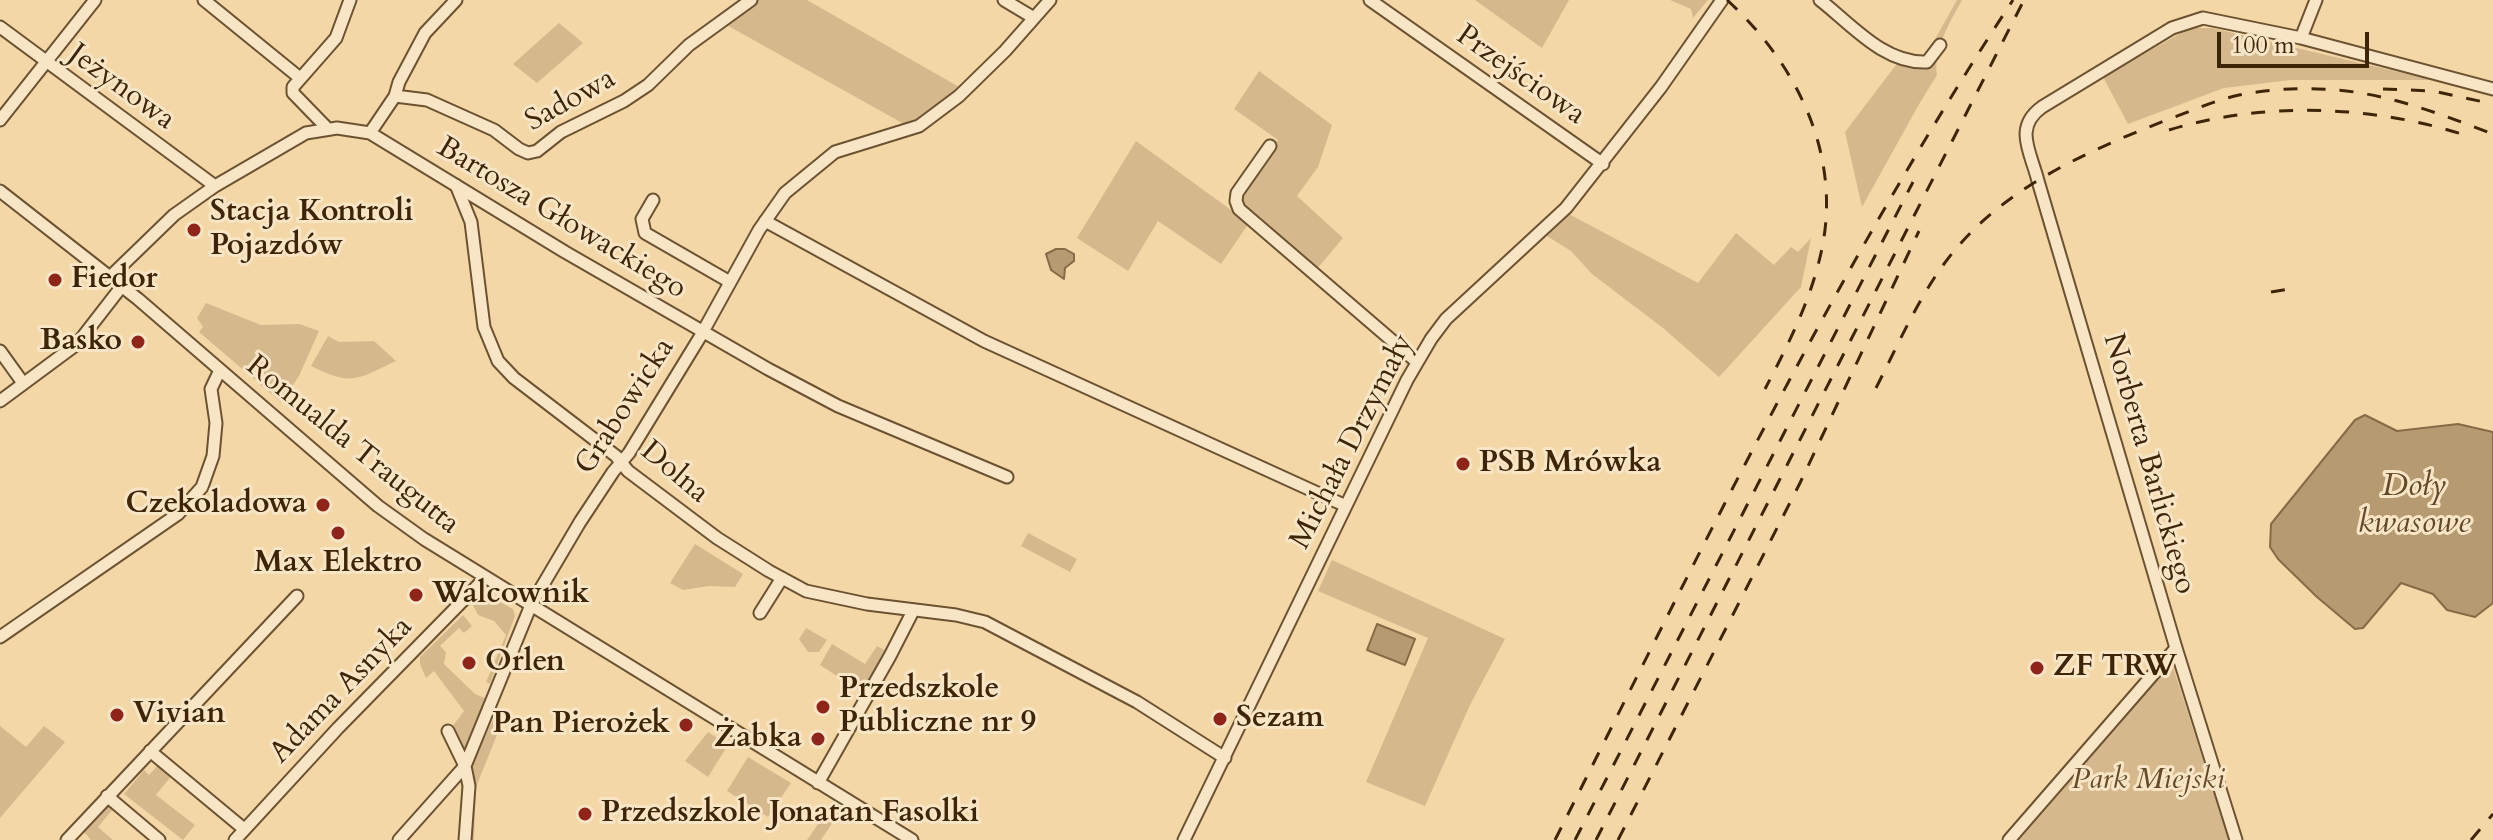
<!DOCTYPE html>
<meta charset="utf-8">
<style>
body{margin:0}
#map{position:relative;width:2493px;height:840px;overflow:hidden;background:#f4d7a7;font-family:Cardo,serif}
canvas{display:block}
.scale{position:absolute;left:2217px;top:32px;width:152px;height:36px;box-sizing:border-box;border:4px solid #3e2508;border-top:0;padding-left:10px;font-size:24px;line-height:28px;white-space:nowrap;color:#3e2508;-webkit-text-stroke:6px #f8e5c6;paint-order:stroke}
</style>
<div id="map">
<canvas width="2493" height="840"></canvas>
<div class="scale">100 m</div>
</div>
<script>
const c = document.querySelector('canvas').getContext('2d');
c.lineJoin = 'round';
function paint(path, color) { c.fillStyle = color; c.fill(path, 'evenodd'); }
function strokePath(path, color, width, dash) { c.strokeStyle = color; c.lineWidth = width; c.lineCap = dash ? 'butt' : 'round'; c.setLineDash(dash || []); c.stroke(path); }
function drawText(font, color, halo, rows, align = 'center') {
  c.font = font + ' Cardo,serif'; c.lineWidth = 6; c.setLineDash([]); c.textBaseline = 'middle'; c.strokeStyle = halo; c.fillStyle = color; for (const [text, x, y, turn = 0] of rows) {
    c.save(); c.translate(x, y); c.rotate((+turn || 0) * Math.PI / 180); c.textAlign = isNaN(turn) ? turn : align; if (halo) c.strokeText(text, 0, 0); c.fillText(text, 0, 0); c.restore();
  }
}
const green = new Path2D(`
 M757 0H807L959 87 923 117 904 124 723 23Z
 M1475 0H1569L1542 48Z
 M1670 0H1708L1693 18 1691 9Z
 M1957 0H1962C1950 22 1933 50 1937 75L1918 106 1862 207 1845 132 1902 57H1925Z
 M559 23 583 43 537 83 513 64Z
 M2190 28H2212L2432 80H2291L2224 88 2128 124 2103 77Z
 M1259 71 1332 125 1318 167 1297 196 1343 238 1316 270 1240 202 1241 192 1278 140 1234 109Z
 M1136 141 1249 223 1221 264 1158 221 1128 271 1077 238Z
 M1569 214 1698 283 1736 233 1774 265 1791 247 1798 252 1811 238 1801 287 1719 377 1663 328 1592 274 1571 251 1547 236Z
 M206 303 261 325 299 324 319 331 299 376 281 402 199 332 203 327 197 318Z
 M328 336 339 342 374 341 396 361C356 380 352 386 311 366Z
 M1028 533 1077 559 1070 572 1021 546Z
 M695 544 743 574 735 587 709 586 683 590 670 583Z
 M1332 560 1505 639 1470 705 1425 806 1366 782 1428 638 1318 591Z
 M485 593 513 609 515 616 490 684 486 682 506 635 494 621 478 615 473 605Z
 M463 615 472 626 464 633 459 628 440 646 446 652 444 664 475 694 485 698 487 703 469 752 462 749 452 727 464 711 434 671 426 678 420 664V657Z
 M806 628 827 640 819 652H808L799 639Z
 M832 644 865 664 877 646 888 652 863 693 820 665Z
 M2169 665 2173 667 2229 840H2018Z
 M495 715H505L476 787 474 840H468L470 771Z
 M0 726 26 747 44 726 65 742 0 818Z
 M708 732 728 745 708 777 685 761Z
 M748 757 791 783 768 817 727 791Z
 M159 764 172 775 156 795 195 825 183 840 124 794 144 770 149 775Z
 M106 805 113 809 98 827 113 840H91L84 832 94 821 91 819Z
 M830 807 839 813 821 840H807Z`);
const water = new Path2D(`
 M1056 249H1065L1074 254V261L1065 268 1064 279 1051 270 1046 254Z
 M2365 415 2397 431 2458 424 2493 432V603L2475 617 2447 610 2433 594 2401 583 2363 628 2355 629 2317 597 2278 559 2270 547 2271 524 2355 420Z
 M1377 624 1415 639 1405 665 1367 650Z`);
const minor = new Path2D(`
 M204 0 300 78
 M1004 0 1034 18
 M1370 0 1603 164
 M1820 0C1852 25 1884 64 1927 62L1940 45
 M0 27 215 186
 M2301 38 2316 0
 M395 96 427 100 494 130 519 149 528 153 537 151 561 132 624 101 648 85 689 45 751 0
 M0 120 95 0
 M328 129 293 93V87L336 38 350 0
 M370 133 395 96 399 82 425 33 456 0
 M1270 146 1237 193 1236 201 1239 209 1417 362
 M456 185 471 222 484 327 498 361 514 378 616 456 628 471 717 538 769 571 806 591 867 604 956 615 985 622 1137 702 1225 758
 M0 191 138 299 378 506 424 539 912 840
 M653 200 642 219 645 233 730 282
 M765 221 984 341 1346 506
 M110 277 174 215 215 186 306 133 337 128 370 133 565 252 768 369 838 406 1007 477
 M0 351 23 383
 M0 401 77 344 122 286
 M760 613 782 578
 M0 637 178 514 202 487 213 456 216 423 211 389 220 370
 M448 731 465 766 469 786 465 840
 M150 751 244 829
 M818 783 890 656 913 611
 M107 796 159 840
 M67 840 297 596
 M235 840 338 728 486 577
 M399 840 465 766 531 605 580 522 613 472 629 453 700 337 759 230 785 193 835 152 919 126 959 96 1005 51 1050 0
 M1184 840 1407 380 1431 339 1446 319 1566 208 1661 87 1722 0
 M2009 840 2176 648
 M2236 840 2176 648 2038 181C2031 152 2013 128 2042 107L2172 28 2203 18 2301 38 2493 89`);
const rail = new Path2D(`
 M1727 0C1797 64 1843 156 1821 253 1810 302 1788 345 1765 389
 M2383 89 2433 91 2493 104
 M2169 130C2264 101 2374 105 2468 136
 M2271 292 2295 288
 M1876 388C1900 341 1921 291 1954 251 2008 186 2088 151 2164 121 2189 112 2213 101 2239 95 2264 90 2291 88 2317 89 2380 90 2435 112 2493 134
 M1555 840C1698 556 1837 267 2013 0
 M1575 840 1913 182
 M1596 840 2024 0
 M1618 840 1800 483 1919 231
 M2471 840 2493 814`);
const markers = [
 [194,230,8,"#8f2418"],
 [55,280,8,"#8f2418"],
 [138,342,8,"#8f2418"],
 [1463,464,8,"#8f2418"],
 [323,505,8,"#8f2418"],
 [338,533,8,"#8f2418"],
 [416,595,8,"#8f2418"],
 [469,663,8,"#8f2418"],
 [2037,668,8,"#8f2418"],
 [823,707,8,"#8f2418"],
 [117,715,8,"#8f2418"],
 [1220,719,8,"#8f2418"],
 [686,725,8,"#8f2418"],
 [818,739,8,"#8f2418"],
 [585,814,8,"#8f2418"]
];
const streetNames = [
 ["Przejściowa",1520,76,35],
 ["Jeżynowa",121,88,36],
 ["Sadowa",571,101,-29],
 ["Bartosza Głowackiego",561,219,31],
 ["Grabowicka",626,407,-57],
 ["Michała Drzymały",1353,442,-63],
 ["Romualda Traugutta",352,446,39],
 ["Norberta Barlickiego",2148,464,74],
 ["Dolna",674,473,40],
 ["Adama Asnyka",342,691,-46]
];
const poiNames = [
 ["Stacja Kontroli",210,213],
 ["Pojazdów",210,247],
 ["Fiedor",71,280],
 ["Basko",122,342,"right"],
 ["PSB Mrówka",1479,464],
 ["Czekoladowa",307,505,"right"],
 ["Max Elektro",338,564,"center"],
 ["Walcownik",432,595],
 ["Orlen",485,663],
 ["ZF TRW",2053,668],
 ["Przedszkole",839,690],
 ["Publiczne nr 9",839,724],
 ["Vivian",133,715],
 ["Sezam",1236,719],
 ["Pan Pierożek",670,725,"right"],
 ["Żabka",802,739,"right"],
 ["Przedszkole Jonatan Fasolki",601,814]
];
const parkNames = [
 ["Park Miejski",2148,781]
];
const waterNames = [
 ["Doły",2414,488],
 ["kwasowe",2414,525]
];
paint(green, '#d5b98c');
paint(water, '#b69a71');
strokePath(water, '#866b47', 2);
strokePath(minor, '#6c5230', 15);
strokePath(minor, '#f8e5c6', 11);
strokePath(rail, '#3e2508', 3, [14, 14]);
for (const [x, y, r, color] of markers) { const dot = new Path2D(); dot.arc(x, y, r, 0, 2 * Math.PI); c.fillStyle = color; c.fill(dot); strokePath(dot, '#f8e5c6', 3); }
drawText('30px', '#3e2508', '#f8e5c6', streetNames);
drawText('bold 30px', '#3e2508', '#f8e5c6', poiNames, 'left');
drawText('italic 30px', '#644a29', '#f8e5c6', parkNames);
drawText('italic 32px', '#624828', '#f8e5c6', waterNames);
</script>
